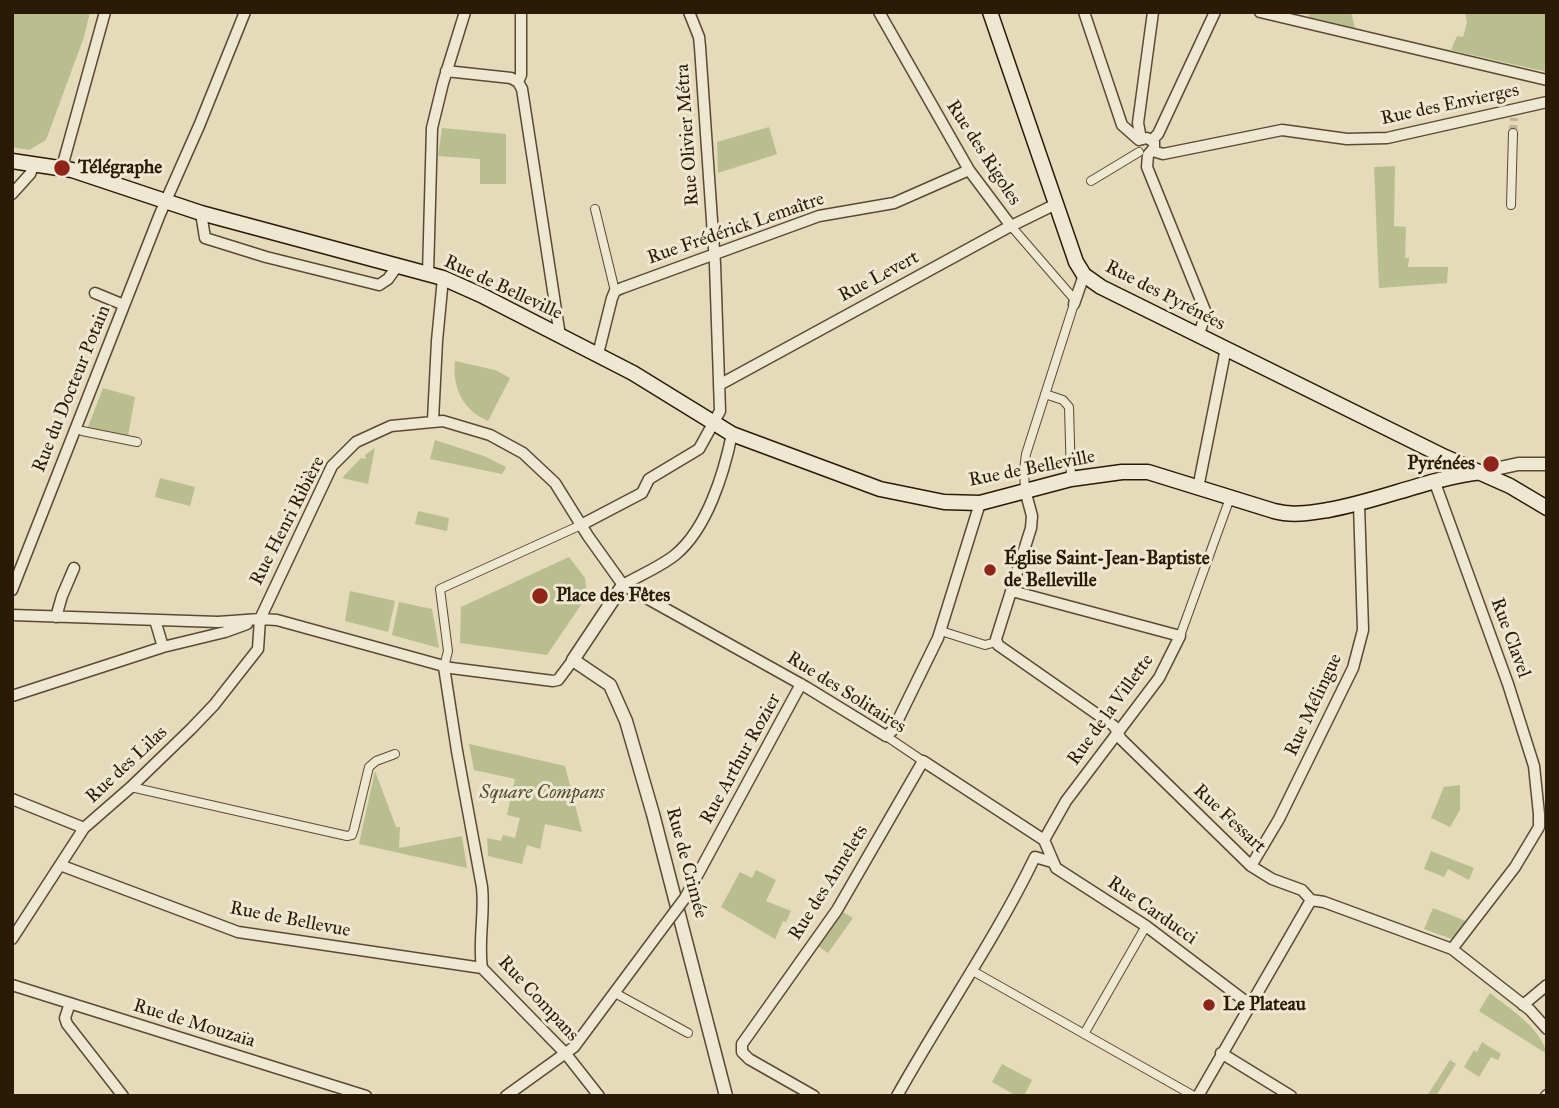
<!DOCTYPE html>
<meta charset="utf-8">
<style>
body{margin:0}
#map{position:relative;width:1559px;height:1108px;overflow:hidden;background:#e5dab9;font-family:"IM FELL Great Primer",serif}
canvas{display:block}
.frame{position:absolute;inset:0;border:14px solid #2b1a06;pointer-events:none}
</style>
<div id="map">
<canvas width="1559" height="1108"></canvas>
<div class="frame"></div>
</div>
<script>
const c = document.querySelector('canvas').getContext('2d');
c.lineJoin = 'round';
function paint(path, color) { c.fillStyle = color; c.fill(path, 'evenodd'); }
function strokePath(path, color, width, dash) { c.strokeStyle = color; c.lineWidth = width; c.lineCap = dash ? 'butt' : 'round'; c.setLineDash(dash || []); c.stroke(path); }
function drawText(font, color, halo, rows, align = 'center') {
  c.font = font + ' "IM FELL Great Primer",serif'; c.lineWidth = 6; c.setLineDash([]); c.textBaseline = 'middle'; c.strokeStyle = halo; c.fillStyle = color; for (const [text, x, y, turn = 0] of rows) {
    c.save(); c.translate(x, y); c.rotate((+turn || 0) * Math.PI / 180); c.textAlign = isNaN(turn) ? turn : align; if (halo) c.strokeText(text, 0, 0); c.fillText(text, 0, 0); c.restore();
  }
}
const green = new Path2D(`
 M12 12H90L84 37 46 140 29 150 12 147Z
 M1309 12H1351L1355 28 1309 17Z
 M1465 12H1547V72L1451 50 1457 36 1463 37 1467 23Z
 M769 127 777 154 718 173 717 142Z
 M442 128 506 134V184H480V159L438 156Z
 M1395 166 1394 226 1406 227 1405 258H1409L1408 267H1448L1447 283 1379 288 1374 167Z
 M455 361 495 370 510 378 488 421C463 410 452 388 455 361Z
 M103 388 135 397 128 436 88 427Z
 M435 440 484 456 506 467 502 474 430 459Z
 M375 448 368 484 342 478 361 458 366 459 365 455Z
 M160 478 195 487 190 506 155 497Z
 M418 511 449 518 447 531 415 524Z
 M569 557 585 578 587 596 547 655 460 643 461 607Z
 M350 591 395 601 388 632 345 621Z
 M399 602 432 609 439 648 392 635Z
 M469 744 565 766 582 832 545 824 540 849 527 845 522 864 488 856 487 838 501 841 503 835 515 838 520 818 507 815 515 779 474 770Z
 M375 771 396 827H400L399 848 462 836 467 868 359 844Z
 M1460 785V810L1450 827 1431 818 1444 787Z
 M1431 851 1474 868 1469 880 1448 869 1444 877 1424 869Z
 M756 870 776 880 766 901 791 911 786 922 783 921 775 939 721 907 740 872 752 878Z
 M1433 908 1466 921 1452 939 1424 929Z
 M843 912 853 918 828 953 818 946Z
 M1490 993C1510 1009 1541 1028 1547 1054L1479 1011Z
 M1482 1042 1501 1054 1498 1060 1491 1057 1479 1077 1464 1067 1474 1050 1477 1052Z
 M1450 1060 1456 1064 1436 1096H1427Z
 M1002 1064 1032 1080 1024 1096H1017L992 1082Z`);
const pedestrianTunnel = new Path2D(`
 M1513 133 1514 118`);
const pedestrian = new Path2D(`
 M1091 181 1139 152
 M1511 205 1513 133
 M595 209 615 291
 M1011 226 1075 300
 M1045 394 1063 400 1069 407 1071 479
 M82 431 137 442
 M1025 490 1024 470 1026 454 1074 304
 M941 631 985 645 996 642
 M1180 636 1230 498
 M444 667 448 651 440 589 581 525
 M886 736 923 761
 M131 787 347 836 352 835 354 829 369 767 376 761 395 754
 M971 970 1194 1096
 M615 993 688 1033
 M1084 1034 1146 926`);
const minor = new Path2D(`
 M879 12 969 170 1011 226
 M1084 12 1122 125 1139 140 1147 138 1154 142V148L1148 155 1147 167 1206 313 1199 334
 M1260 12 1547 80
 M521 14V75L518 82 522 89 560 336
 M446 71 511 78 518 82
 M1141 139 1138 123 1153 12
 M1152 140 1158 134 1215 12
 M1153 151 1163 154 1282 130 1347 139 1387 138 1547 102
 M62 167 105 12
 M12 194 30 174 34 165
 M201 213 205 238 266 257 379 285 388 279 398 265
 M428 274 432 128 443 83 465 12
 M95 293 124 305
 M1074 304 1084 275
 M598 354 612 298 615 291 622 288 819 216 894 203 969 170
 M719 385 1005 229 1056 204
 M433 420 437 341 443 278
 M1435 483 1508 684 1534 766 1539 814V827L1515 867 1452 949
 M1198 488 1226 348
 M1025 490 1032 516 1031 528 996 639 998 645 1114 726 1121 739 1251 866 1272 879 1302 890 1311 900 1324 902 1452 949 1530 1010 1547 1029
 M581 525 642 493 649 479 699 449 720 411 715 264 700 47 699 37 689 12
 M623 585C640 575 660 567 675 555 707 529 724 473 732 434
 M12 590 160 214 199 126 245 12
 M1012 591 1180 636 1159 678 1066 801 1044 840
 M12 615 218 622 260 619 277 620 451 668 553 681 558 680 573 660
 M56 617 62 596 74 568
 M155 620 163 647
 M444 667 457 751 482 887C485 914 478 941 482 968L566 1054 599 1096
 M12 696 163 647 225 632 247 624
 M12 799 84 828
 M1044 840 1056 868 1146 926 1249 1004
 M60 865 238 932 482 968
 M1251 866 1279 819 1353 668 1363 630 1359 504
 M685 898 801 684
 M12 939 84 828 131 787 191 729 214 705 258 649 260 619 332 466 356 442 391 426 443 421 490 435 523 453 555 483 588 536 623 585 806 687 886 736 893 730 938 638 980 503
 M12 985 366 1096
 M70 1003 65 1018 67 1024 123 1096
 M1523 1005 1547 985
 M1221 1053 1291 1096
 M506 1096 574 1047 661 930
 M814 1096 749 1059 742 1052V1044L837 910 923 761 1044 840
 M897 1096C942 1015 995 940 1035 857L1052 862
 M1198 1096 1311 900
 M1546 1096 1547 1095`);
const tertiary = new Path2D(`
 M1482 472 1518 464H1547
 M623 585 573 660 610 685 626 721 653 814 726 1096`);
const secondary = new Path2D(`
 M990 12 1076 262 1084 275 1101 287 1445 457 1510 486 1547 508
 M12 161 72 170 201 213 443 278 481 295 633 373 732 434 880 489 944 502 980 503 1071 479 1122 472H1148L1274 511C1292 516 1309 513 1328 510 1380 501 1429 478 1482 472`);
const minorBridge = new Path2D(`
 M661 930 685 898`);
const markers = [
 [62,168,9,"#8f2418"],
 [1491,464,9,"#8f2418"],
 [990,570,7,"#8f2418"],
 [540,596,9,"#8f2418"],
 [1209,1005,7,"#8f2418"]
];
const streetNames = [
 ["Rue des Envierges",1450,105,-12],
 ["Rue Olivier Métra",688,135,-94],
 ["Rue des Rigoles",983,153,57],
 ["Rue Frédérick Lemaître",736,229,-19],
 ["Rue Levert",879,277,-28],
 ["Rue de Belleville",503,288,25],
 ["Rue des Pyrénées",1165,296,27],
 ["Rue du Docteur Potain",72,389,-68],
 ["Rue de Belleville",1032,469,-11],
 ["Rue Henri Ribière",288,521,-63],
 ["Rue Clavel",1510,638,70],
 ["Rue des Solitaires",846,693,32],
 ["Rue Mélingue",1314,705,-65],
 ["Rue de la Villette",1111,710,-54],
 ["Rue Arthur Rozier",741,759,-61],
 ["Rue des Lilas",127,765,-43],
 ["Rue Fessart",1229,819,43],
 ["Rue de Crimée",686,863,75],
 ["Rue des Annelets",829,883,-58],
 ["Rue Carducci",1152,911,35],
 ["Rue de Bellevue",290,920,11],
 ["Rue Compans",538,999,47],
 ["Rue de Mouzaïa",194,1024,17]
];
const poiNames = [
 ["Télégraphe",78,168],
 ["Pyrénées",1475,464,"right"],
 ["Église Saint-Jean-Baptiste",1004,559],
 ["de Belleville",1004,581],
 ["Place des Fêtes",556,596],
 ["Le Plateau",1223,1005]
];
const parkNames = [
 ["Square Compans",542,793]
];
paint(green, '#b8be8d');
strokePath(pedestrianTunnel, '#c0b495', 8, [8, 4]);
strokePath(pedestrian, '#5a4a33', 10);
strokePath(minor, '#5a4a33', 13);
strokePath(tertiary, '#5a4a33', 15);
strokePath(secondary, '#2b1a06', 17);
strokePath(pedestrian, '#eee7d2', 8);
strokePath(minor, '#eee7d2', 10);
strokePath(tertiary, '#eee7d2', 12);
strokePath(secondary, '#eee7d2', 14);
strokePath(minorBridge, '#5a4a33', 13, []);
strokePath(minorBridge, '#eee7d2', 10);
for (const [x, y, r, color] of markers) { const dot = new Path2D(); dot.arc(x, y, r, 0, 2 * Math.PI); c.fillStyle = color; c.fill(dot); strokePath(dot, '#eee7d2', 2.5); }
drawText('19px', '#2b1a06', '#eee7d2', streetNames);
drawText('bold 19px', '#2b1a06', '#eee7d2', poiNames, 'left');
drawText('italic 19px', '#554b2e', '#eee7d2', parkNames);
</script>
